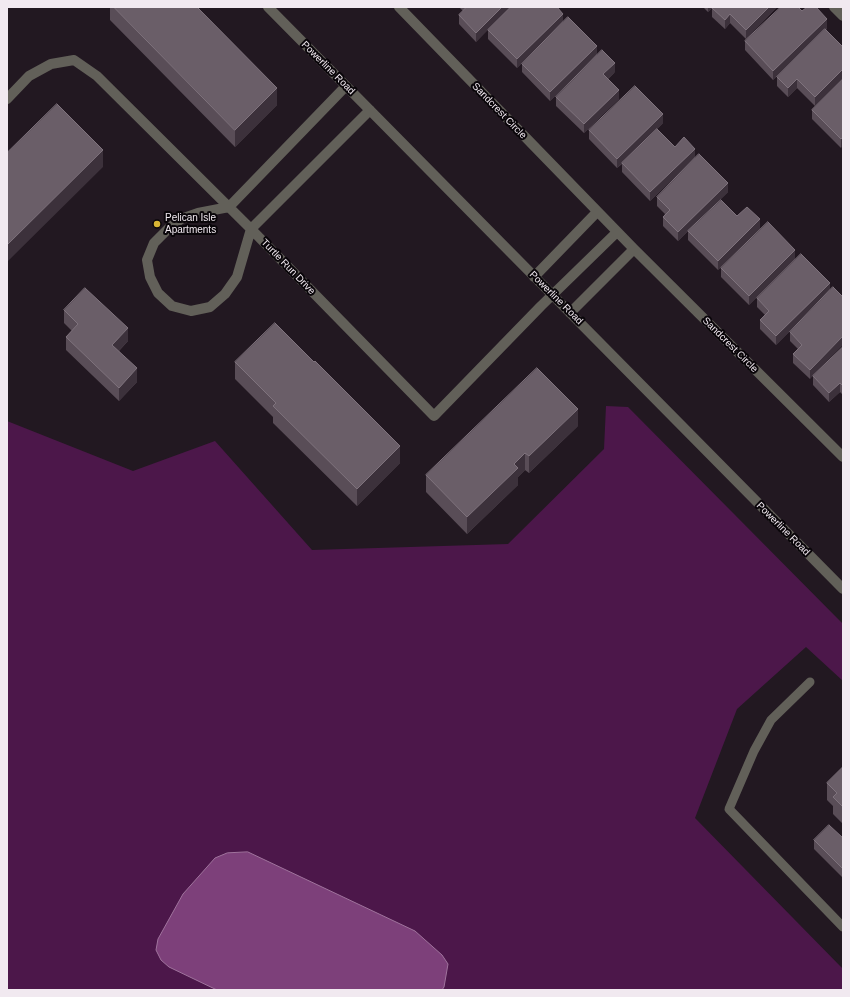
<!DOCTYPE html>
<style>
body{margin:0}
#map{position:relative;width:850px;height:997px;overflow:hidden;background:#221821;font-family:Arial,sans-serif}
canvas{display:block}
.frame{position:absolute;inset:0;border:8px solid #f1e9f0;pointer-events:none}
</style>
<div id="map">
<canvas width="850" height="997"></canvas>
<div class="frame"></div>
</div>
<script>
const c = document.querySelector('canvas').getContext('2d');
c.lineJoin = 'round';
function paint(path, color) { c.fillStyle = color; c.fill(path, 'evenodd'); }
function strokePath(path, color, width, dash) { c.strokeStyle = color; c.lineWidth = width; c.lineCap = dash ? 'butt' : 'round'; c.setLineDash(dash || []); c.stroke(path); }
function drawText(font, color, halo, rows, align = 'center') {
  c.font = font + ' Arial,sans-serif'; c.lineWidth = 4; c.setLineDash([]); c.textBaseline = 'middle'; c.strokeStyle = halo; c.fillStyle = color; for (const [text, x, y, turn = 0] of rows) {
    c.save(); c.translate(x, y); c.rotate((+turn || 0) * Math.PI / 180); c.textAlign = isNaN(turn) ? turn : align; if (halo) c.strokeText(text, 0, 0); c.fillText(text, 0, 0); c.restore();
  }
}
const green = new Path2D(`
 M606 406 628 407 843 624V681L806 647 737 709 695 818 843 969V990H7V421L133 471 215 441 312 550 508 544 604 449Z`);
const water = new Path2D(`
 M248 852 415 931 442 955 448 964 444 987 442 990H217L169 967 161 960 156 950 158 939 183 894 215 858 227 853Z`);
const lane = new Path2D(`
 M810 682 771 720 754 751 729 809 843 927`);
const street = new Path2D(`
 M268 7 843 589
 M399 7 634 249 843 457
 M834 7 843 16
 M346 86 229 207 198 213 181 219 168 229 154 243 147 260 150 277 158 293 172 306 191 311 210 307 225 294 237 277 251 229 370 110
 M7 99 29 76 51 64 74 60 97 76 251 229 434 416 541 306 617 232
 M534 277 597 212
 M570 313 634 249`);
const wall = new Path2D(`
 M110 7H197L277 105 235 147 110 20Z
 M459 7H557L563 22 597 55 550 101 522 72V64L534 51 517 68 488 39V30L491 26 476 42 459 24V15L463 11Z
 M703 7H713L708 12Z
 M713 7H777L746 39 730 23 725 29 712 17V8Z
 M802 11 827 28 826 30 815 106 797 88 788 97 777 86V77L798 56 773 80 745 50V41Z
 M615 72 608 79 619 99 584 133 556 106V97Z
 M843 79 841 148 812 119V110Z
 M663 123 657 129 675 147 695 158 650 201 622 172V164L617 168 589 139V130Z
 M728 192 678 241 663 226V217L665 214 657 206V197Z
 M737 216 760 228 718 270 688 240V231Z
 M795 259 749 305 721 277V268Z
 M830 283 810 379 793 363V354L798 349 790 341V332L818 303 776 345 760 329V320L765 315 757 307V298Z
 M64 310 128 341 119 351 137 382 119 401 66 350V337L72 331 64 323Z
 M843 347V395L840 392 829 402 813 385V376Z
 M235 362H314L400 463 357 506 273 423V417L235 379Z
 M578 426 529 473 525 470 518 477V485L467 534 426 492V475Z
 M843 767V824L833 814V806L827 800V783Z
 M843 838V878L814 849V840Z`);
const shadedWall = new Path2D(`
 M502 7H511L476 42V33Z
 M708 7H713L708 12Z
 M769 7H777L746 39V30Z
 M563 14V23L517 68V59Z
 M730 14V23L725 29V20Z
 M827 19V28L773 80V71Z
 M597 46V55L550 101V92Z
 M615 63V72L603 83V74Z
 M843 69V78L815 106V97Z
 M797 79V88L788 97V88Z
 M277 88V105L235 147V130Z
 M619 90V99L584 133V124Z
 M663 114V123L617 168V159Z
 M843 137V146L841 148V139Z
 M695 149V158L650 201V192Z
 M103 150V167L7 262V245Z
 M728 183V192L678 241V232Z
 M760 219V228L718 270V261Z
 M795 250V259L749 305V296Z
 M830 283V292L776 345V336Z
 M128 328V341L112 358V345Z
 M843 336V345L810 379V370Z
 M137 368V382L119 401V388Z
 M840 383V392L829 402V393Z
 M578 409V426L529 473V456Z
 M400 446V463L357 506V489Z
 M525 453V470L518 477V485L467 534V517L514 464Z`);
const building = new Path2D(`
 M114 7H197L277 88 235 130Z
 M467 7H502L476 33 459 15Z
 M511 7H557L563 14 517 59 488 30Z
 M713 7H769L746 30 730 14 725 20 712 8Z
 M781 7H798L802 11 807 7H816L827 19 773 71 745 41Z
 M568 17 597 46 550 92 522 64Z
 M825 29 843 47V69L815 97 797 79 788 88 777 77Z
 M602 50 615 63 603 74 619 90 584 124 556 97Z
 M843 79V137L841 139 812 110Z
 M635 86 663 114 617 159 589 130Z
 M57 104 103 150 7 245V153Z
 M657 129 675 147 684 137 695 149 650 192 622 163Z
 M699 154 728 183 678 232 663 217 670 210 657 197Z
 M721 200 737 216 747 207 760 219 718 261 688 231Z
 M768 222 795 250 749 296 721 268Z
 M801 254 830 283 776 336 760 320 769 311 757 298Z
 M833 287 843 297V336L810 370 793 354 802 345 790 332Z
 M85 288 128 328 112 345 137 368 119 388 66 337 78 324 64 310Z
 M275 323 314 362 315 361 400 446 357 489 273 406 276 403 235 362Z
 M843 347V386L840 383 829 393 813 376Z
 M537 368 578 409 529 456 525 453 514 464 518 468 467 517 426 475Z
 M843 767V807L833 797 837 793 827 783Z
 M829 825 843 838V869L814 840Z`);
const markers = [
 [157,224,4,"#d8b434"]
];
const streetNames = [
 ["Powerline Road",328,68,45],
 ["Sandcrest Circle",499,111,46],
 ["Turtle Run Drive",288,267,46],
 ["Powerline Road",556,298,45],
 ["Sandcrest Circle",730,345,45],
 ["Powerline Road",783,529,45]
];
const poiNames = [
 ["Pelican Isle",165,218],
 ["Apartments",165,230]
];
paint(green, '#4c174a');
paint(water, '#7d407a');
strokePath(water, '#a0739d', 1);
strokePath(lane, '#626059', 9);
strokePath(street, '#626059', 10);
paint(wall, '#594d57');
paint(shadedWall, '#3c313b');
paint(building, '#6a5e68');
strokePath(building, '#7f737d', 1);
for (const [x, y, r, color] of markers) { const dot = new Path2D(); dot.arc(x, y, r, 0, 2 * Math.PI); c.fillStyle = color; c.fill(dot); strokePath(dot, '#090509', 1.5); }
drawText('10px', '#f1e9f0', '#090509', streetNames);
drawText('10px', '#f1e9f0', '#090509', poiNames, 'left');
</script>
